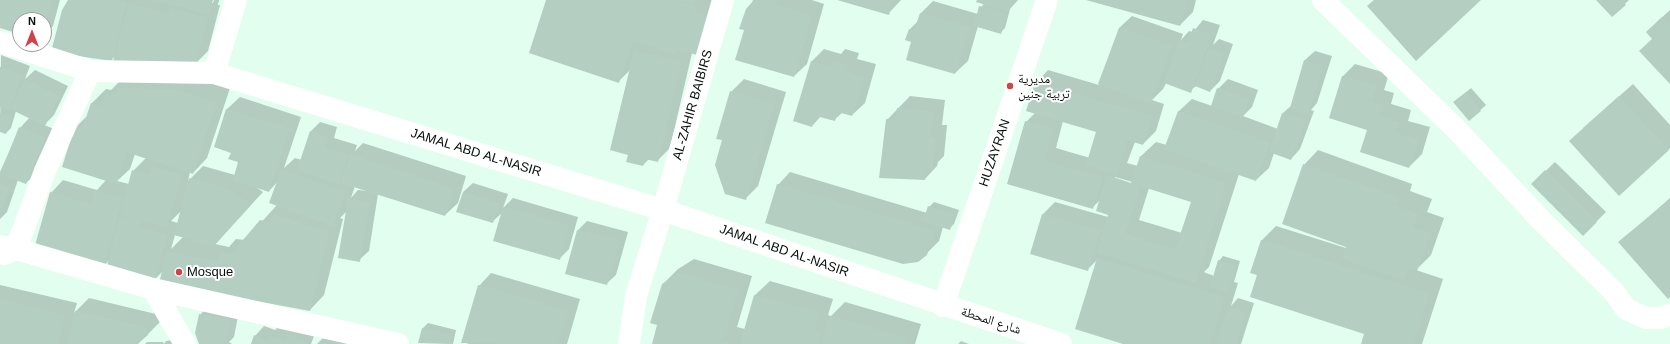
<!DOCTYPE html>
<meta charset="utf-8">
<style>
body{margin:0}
#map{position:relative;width:1670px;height:344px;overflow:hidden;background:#e1feef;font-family:Helvetica,sans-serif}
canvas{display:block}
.north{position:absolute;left:12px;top:12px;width:40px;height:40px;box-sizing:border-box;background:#fff;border:1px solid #9b9f9d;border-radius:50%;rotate:0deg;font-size:11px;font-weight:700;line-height:16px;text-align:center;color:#06100b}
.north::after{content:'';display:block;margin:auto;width:14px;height:18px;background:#d2424a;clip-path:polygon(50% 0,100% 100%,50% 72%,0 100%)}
</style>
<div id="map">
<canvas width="1670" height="344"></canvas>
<div class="north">N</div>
</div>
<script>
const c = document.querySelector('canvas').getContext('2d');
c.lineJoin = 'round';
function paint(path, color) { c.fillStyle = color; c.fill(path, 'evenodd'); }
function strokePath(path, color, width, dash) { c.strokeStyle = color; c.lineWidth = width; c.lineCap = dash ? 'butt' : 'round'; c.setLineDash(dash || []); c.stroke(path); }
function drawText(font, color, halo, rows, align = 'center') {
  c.font = font + ' Helvetica,"Noto Naskh Arabic",sans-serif'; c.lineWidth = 4; c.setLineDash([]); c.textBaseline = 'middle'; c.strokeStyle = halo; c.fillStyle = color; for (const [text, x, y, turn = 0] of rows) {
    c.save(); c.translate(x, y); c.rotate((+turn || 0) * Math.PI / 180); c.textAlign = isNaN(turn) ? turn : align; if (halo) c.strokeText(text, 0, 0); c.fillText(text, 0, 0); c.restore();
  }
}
const shadow = new Path2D(`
 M0 0H60L53 26 44 35V20H20V33L0 27Z
 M69 0H212L211 3H213L214 0H219L218 5H220L208 51 195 64 115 56 111 60Z
 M546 0H713L723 3 692 53 670 148 657 161 649 159 643 165 629 154 630 70 619 81Z
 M754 0H812L824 4 807 64 794 76 746 30V9Z
 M839 0H901L888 14Z
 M978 0H1018L1010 9 1005 28 1000 33 978 26 968 61 955 73 912 41 909 30 918 21 921 13 933 1 978 14 984 3Z
 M1088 0H1196L1193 12 1180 25Z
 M1597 0H1629L1612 16Z
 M1670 10V82L1653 39 1659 20Z
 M1132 16 1183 34 1181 40 1189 31 1193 32 1203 20 1220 25 1213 45 1219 39 1233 44 1220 81 1210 91 1196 86 1190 91 1166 83 1163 89 1152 100 1164 104 1156 131 1143 144 1135 142 1127 163 1138 166 1141 156 1156 142 1167 145 1179 111 1192 99 1212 106 1218 89 1228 79 1258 90 1252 107 1243 116 1278 129 1283 113 1292 105 1305 60 1315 51 1332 56 1317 103 1311 110 1314 111 1300 149 1291 159 1274 153 1269 168 1256 180 1239 174 1209 267 1204 272 1214 276 1219 261 1223 256 1240 261 1234 282 1238 283 1231 306 1238 298 1254 303 1241 344H1126L1097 260 1087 270 1031 253 1043 214 1055 202 1108 217 1109 215 1100 200 1092 208 1008 184 1026 122 1035 113 1028 111 1036 83 1048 70 1099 85 1119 28ZM1063 121 1098 131 1090 158 1056 148ZM1115 177 1136 183V185L1115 179ZM1149 188 1192 201 1182 233 1139 220Z
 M824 49 841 54 845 49 859 53 857 59 876 64 865 103 852 115 842 113 834 120 821 116 812 126V61Z
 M1 55 30 66 25 79 35 70 68 86 54 115 44 125 54 129 35 174 26 183 18 180 7 212 0 219V172L20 128 30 117 16 111 11 128 6 133 0 131Z
 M1355 64 1389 74 1384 90 1394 93 1391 104 1411 110 1408 121 1430 127 1422 154 1409 167 1368 130 1330 118 1343 76Z
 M193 76 230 88 207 158 193 173 190 172 188 181 203 166 235 175 239 161 232 152 215 146 227 109 240 97 301 117 284 168 295 158 302 160 311 131 320 122 337 127 334 138 357 145 355 151 363 143 466 176 458 203 445 215 378 194 369 251 359 260 347 211 340 218 343 219 324 295 310 310 163 271 153 281 109 260 103 267 51 193 63 180 97 190 106 180 76 127 88 115 92 103 106 89 111 90 121 80ZM135 154 146 158 133 171 129 184 117 181 130 169ZM278 181 277 205 245 240 236 239 229 247 215 244 263 192 256 187 269 191ZM355 186 367 190V191L358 190 351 198ZM182 210 178 223 171 221ZM175 235 183 237 171 249Z
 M744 79 786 92 758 186 745 199 731 92Z
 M1633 84 1670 125V148L1619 194 1583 128Z
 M1471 88 1486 105 1469 120 1455 102Z
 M910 96 945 100 942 125H947L944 156 938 162 937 166 925 179 887 120Z
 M1318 150 1412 184 1410 191 1432 199 1427 212 1444 218 1431 255 1416 270 1443 279 1422 344H1362L1365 333 1259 275 1262 240 1276 226 1346 248 1347 246 1304 165Z
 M1555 162 1606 212 1583 235 1532 184Z
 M790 172 927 213 929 207 934 202 959 210 954 224 949 229 943 227 939 241 922 258 910 263H903L778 185Z
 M473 183 508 194 503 208 513 198 578 217 569 249 559 259 503 212 492 222 463 192Z
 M1670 198V295L1620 242Z
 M587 221 628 232 616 275 606 284 578 230Z
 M694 259 752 276 737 327 745 329 755 295 770 281 833 299 828 315 831 316 845 302 921 324 915 344H653L658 325 663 284 678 269Z
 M491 273 580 299 567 344H469L463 342 479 286Z
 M0 285 77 303 74 313 89 298 160 315V322L138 344H0Z
 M209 305 239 311 234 337 229 342 232 344H200V315Z
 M428 323 456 330 453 344 420 342 423 328Z
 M264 326 275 330 279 326 315 333 311 344H252L255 336Z
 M325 336 352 344H317Z
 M179 339 181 344H145L147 342H163L164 344 166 341Z
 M961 341 969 344H958Z`);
const building = new Path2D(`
 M0 0H52L44 25V20H20V34L0 28Z
 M68 0H115L126 3 112 61 51 52 62 10Z
 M154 0H213L209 14Z
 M546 0H674L696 7 694 13 709 18 697 55 677 49 676 54 633 40 619 83 529 53Z
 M679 0H695L694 5Z
 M753 0H773L777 1 776 5 812 16 794 77 735 60 744 30 739 29 746 9 750 10Z
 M837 0H893L889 15Z
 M977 0H1012L1009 12 976 2Z
 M1086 0H1187L1180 26Z
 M1374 0H1481L1416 61 1367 6Z
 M1596 0H1621L1626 5 1612 17Z
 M129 4 168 14 170 8 208 18 195 65 113 61Z
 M979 6 1007 14 1001 34 974 26Z
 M920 13 969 27 955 74 906 60 911 42 905 40 909 29 914 31Z
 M1662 17 1668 24 1670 22V84L1639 51 1652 39 1646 32Z
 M1119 28 1171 46 1151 103 1098 84Z
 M1193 28 1211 35 1191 93 1164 83 1179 40 1188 43Z
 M1209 48 1224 53 1210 92 1195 86Z
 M634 51 681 62 658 162 645 159 643 166 626 162 628 155 610 150Z
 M1304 60 1323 66 1308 114 1290 108Z
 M811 61 830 67 832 61 847 66 845 71 864 77 852 116 838 112 835 121 816 116 812 127 793 121Z
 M0 67 22 75 9 110 0 107Z
 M1342 76 1377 86 1372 102 1383 105 1379 116 1399 123 1396 133 1418 140 1409 168 1360 152 1367 130 1329 118Z
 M25 79 59 96 45 126 10 109Z
 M1035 83 1152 116 1143 145 1127 140 1117 174 1086 165 1096 132 1026 111Z
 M118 88 178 90 216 103 193 174 126 152 116 184 62 167 75 126 82 129 91 103 101 106 105 94H116Z
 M1217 88 1249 99 1243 117 1211 106Z
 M730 91 774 104 746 200 725 194 715 165 722 140 716 139Z
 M1466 92 1481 111 1469 121 1453 102Z
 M1619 96 1669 150 1619 196 1569 141Z
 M897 108 933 112 930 137 935 138 932 170 926 169 925 180 879 178 886 119 895 120Z
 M226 109 289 129 269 192 233 180 238 162 228 159 231 153 214 147Z
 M1178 111 1270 143 1256 181 1164 149Z
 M0 113 12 116 6 134 0 132Z
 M1282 113 1305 121 1291 160 1269 152Z
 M1025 121 1053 129 1044 161 1102 177 1093 209 1007 184Z
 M19 127 45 138 26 184 0 174Z
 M310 131 328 137 325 147 348 155 339 184 297 170Z
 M350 155 454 189 445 216 341 183Z
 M1140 156 1226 183 1195 283 1097 252 1108 215 1096 211 1107 175 1131 183ZM1140 186 1191 202 1175 250 1125 234Z
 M1303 164 1399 198 1396 206 1418 214 1413 227 1431 233 1417 271 1408 268 1403 280 1342 258 1346 247 1282 224Z
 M152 167 181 175 167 227 120 214 132 170 150 175Z
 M281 170 345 192 333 226 269 203Z
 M1545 170 1597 222 1583 236 1531 184Z
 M189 178 228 189 251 205 214 246 174 235Z
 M0 184 10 187 0 214Z
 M777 184 934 231 927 255 918 262 903 264 765 223Z
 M95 191 123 198 103 268 34 249 50 192 91 204Z
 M463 192 499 204 493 223 456 212Z
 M348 199 369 203 360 262 338 258Z
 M1670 199V297L1668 299 1618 242Z
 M928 206 955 215 950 230 923 221Z
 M503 207 569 226 560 260 493 241Z
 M273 214 329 233 310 311 159 283 167 252 217 262 221 253 231 254 260 220 271 222Z
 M1042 214 1100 231 1088 271 1030 254Z
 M120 216 142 221 140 228 167 235 154 282 106 269Z
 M577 230 619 241 607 285 565 274Z
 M1261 240 1429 294 1413 344H1361L1364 334 1250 297 1257 275 1250 273Z
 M1097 258 1224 297 1210 344H1123L1075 329Z
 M1218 260 1236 266 1228 292 1210 287Z
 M679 273 738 290 723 341 732 344H652L657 325 650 323 662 284Z
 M478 285 568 311 558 344 461 343Z
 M754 295 819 313 814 330 821 332 818 344H740Z
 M0 300 65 316 58 344H0Z
 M1228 307 1245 312 1236 344H1217Z
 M75 311 148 328V335L137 344H67Z
 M199 314 230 320 226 344H199L195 333Z
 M830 316 907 338 905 344H821Z
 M422 328 452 335 450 344 418 343Z
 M254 335 267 340 269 335 286 341 288 335 306 342V344H251Z`);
const street = new Path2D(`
 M1323 0 1457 130 1540 219 1614 292 1626 309 1646 318H1661L1670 315
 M0 246 16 249 153 289 398 344
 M4 254 16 249 45 171 90 71
 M153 289 185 344
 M629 344 636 296 663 210 723 0`);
const secondary = new Path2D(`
 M0 42 90 71 214 73 663 210 1061 344
 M214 73 236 0
 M943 306 1047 0`);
const markers = [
 [1010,86,4,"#d2424a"],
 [179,272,4,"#d2424a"]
];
const poiNames = [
 ["مديرية",1018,79],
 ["تربية جنين",1018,94],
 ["Mosque",187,272]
];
const streetNames = [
 ["AL-ZAHIR BAIBIRS",693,105,-74],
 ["JAMAL ABD AL-NASIR",476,153,17],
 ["HUZAYRAN",995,153,-71],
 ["JAMAL ABD AL-NASIR",784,251,19],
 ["شارع المحطة",991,321,18]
];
paint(shadow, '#0003');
paint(building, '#b4cfc1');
strokePath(street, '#fff', 22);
strokePath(secondary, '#fff', 22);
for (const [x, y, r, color] of markers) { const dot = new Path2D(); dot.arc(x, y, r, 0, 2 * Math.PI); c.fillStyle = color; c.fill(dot); strokePath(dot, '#fff', 1.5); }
drawText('13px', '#06100b', '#fff', poiNames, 'left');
drawText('13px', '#06100b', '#fff', streetNames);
</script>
